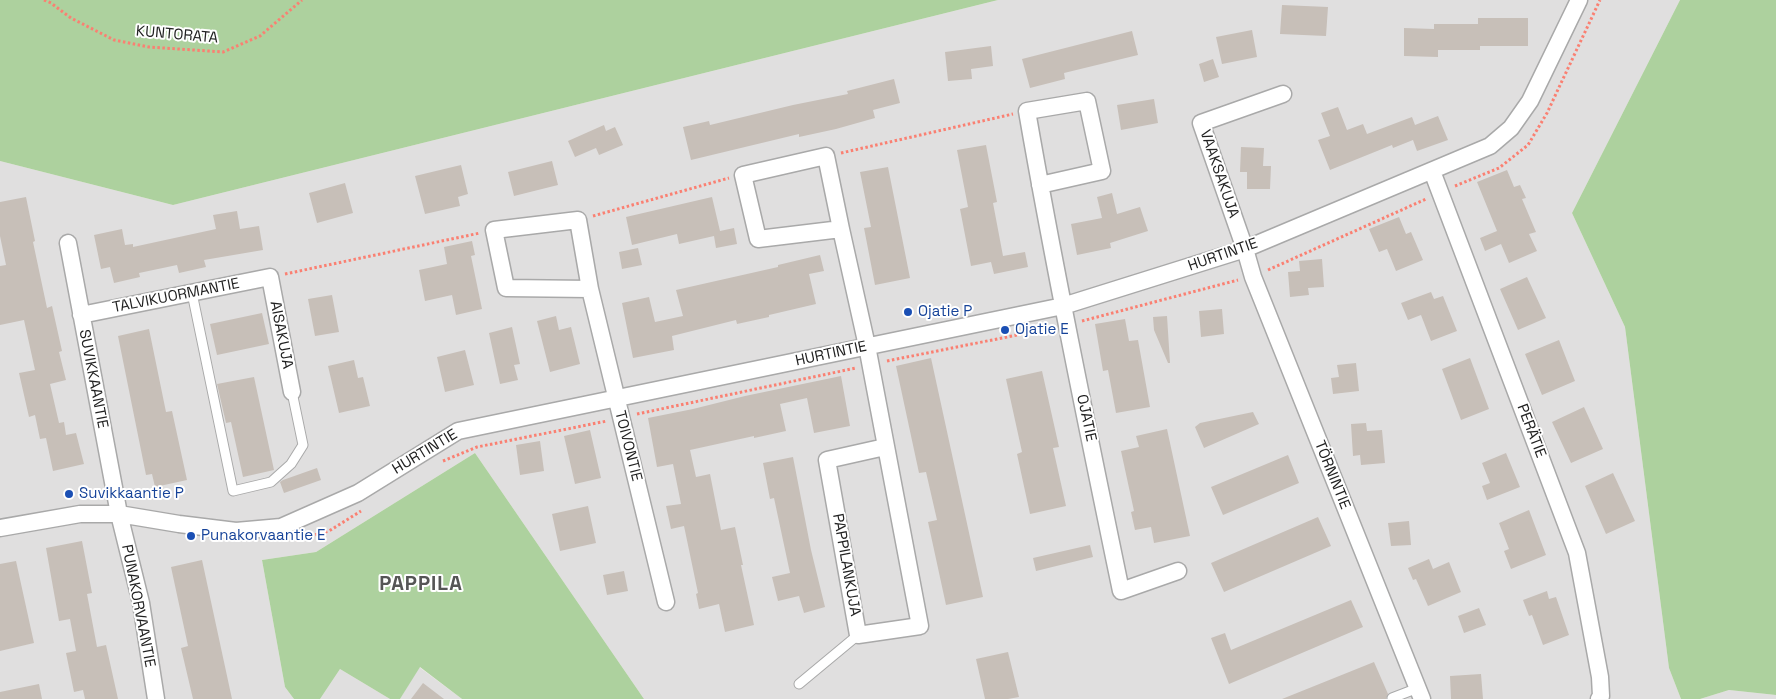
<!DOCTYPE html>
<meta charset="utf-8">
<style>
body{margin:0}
canvas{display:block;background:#f2efe9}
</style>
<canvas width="1776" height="699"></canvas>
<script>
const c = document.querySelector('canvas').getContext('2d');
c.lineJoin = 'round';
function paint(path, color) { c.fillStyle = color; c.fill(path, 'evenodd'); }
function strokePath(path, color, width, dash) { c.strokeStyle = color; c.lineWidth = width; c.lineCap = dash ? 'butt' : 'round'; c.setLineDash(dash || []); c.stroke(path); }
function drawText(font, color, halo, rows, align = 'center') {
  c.font = font + ' "Space Grotesk",sans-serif'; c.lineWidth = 4; c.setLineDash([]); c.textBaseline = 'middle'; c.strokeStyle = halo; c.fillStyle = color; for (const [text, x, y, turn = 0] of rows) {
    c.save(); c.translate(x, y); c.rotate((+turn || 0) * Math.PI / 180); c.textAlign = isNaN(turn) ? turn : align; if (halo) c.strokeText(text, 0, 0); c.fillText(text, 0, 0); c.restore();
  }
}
const residential = new Path2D(`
 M998 0H1680L1572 213 1625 327 1669 668 1681 699H644L475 453 316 552 262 560 285 687 294 699H0V161L173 205Z
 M419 667 462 699H400Z
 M340 669 390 699H320Z
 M1729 690 1776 695V699H1700Z`);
const forest = new Path2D(`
 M0 0H998L173 205 0 161Z
 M1680 0H1776V695L1729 690 1700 699H1681L1669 668 1625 327 1572 213Z
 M475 453 644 699H462L420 667 400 699H390L340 669 320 699H294L285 687 262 560 316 552Z`);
const building = new Path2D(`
 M1282 5 1328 7 1326 36 1280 34Z
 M1478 18H1528V46H1480V50H1438V57L1404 56V28L1434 29V24H1478Z
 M1252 30 1257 57 1222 64 1216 37Z
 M1132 31 1138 55 1064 73 1065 79 1030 88 1022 59Z
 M991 46 993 66 971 69 972 79 948 81 945 52Z
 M1213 59 1219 77 1204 82 1199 64Z
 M894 79 900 103 873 110 875 118 836 129 799 137V134L691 160 683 127 709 121 710 125 793 105 848 94 847 91Z
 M1154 99 1158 123 1121 130 1117 105Z
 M1338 107 1347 130 1363 124 1367 134 1412 117 1415 125 1438 116 1448 140 1417 151 1413 140 1393 148 1392 145 1330 170 1318 140 1330 136 1321 113Z
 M604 125 606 131 615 127 623 145 599 155 596 148 575 157 568 141Z
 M986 145 997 202 993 203 1003 256 1025 252 1028 267 994 274 991 262 971 266 960 209 968 207 957 150Z
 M1241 147 1264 148 1263 166H1271L1270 189H1247V172H1240Z
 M552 161 558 185 514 196 508 172Z
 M461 165 468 194 458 197 460 206 425 214 415 176Z
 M888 167 910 278 875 285 864 228 871 227 860 172Z
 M1507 170 1514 187 1520 185 1526 198 1522 199 1536 232 1529 234 1537 251 1509 263 1501 244 1485 251 1480 238 1497 231 1477 182Z
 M345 183 353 213 317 223 309 193Z
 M1112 193 1117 214 1140 207 1148 231 1110 243 1111 248 1077 255 1071 224 1102 218 1097 197Z
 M26 197 35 241 33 242 47 308 52 306 62 351 59 352 66 380 50 384 59 423 64 422 66 435 76 433 84 464 53 471 46 438 40 439 35 415 29 417 19 373 35 370 24 320 0 325V266L6 265 0 236V202Z
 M712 197 720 231 734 228 737 244 716 248 714 236 679 244 677 234 632 245 626 217Z
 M237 211 240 229 259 226 263 250 204 260 206 267 179 273 177 265 139 273 140 277 114 283 110 267 101 269 94 235 122 229 125 245 133 244V247L216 229 213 215Z
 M1399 217 1406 234 1411 232 1423 260 1396 271 1387 249 1379 252 1369 229Z
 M472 241 475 255 471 256 482 309 456 315 452 295 425 301 419 270 447 264 444 247Z
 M638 248 642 265 622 269 619 252Z
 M820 255 824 271 809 274 816 304 769 315V317L737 324 736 320 672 336 674 350 633 358 622 303 649 297 655 322 683 316 676 290 778 267V265Z
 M1322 259 1324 287 1308 288 1309 295 1290 297 1288 272 1300 271 1299 261Z
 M1527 277 1546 318 1518 330 1500 289Z
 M1431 292 1434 299 1443 296 1457 331 1431 341 1421 315 1408 320 1401 303Z
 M332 295 339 332 315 336 308 299Z
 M1222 309 1224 334 1201 337 1199 311Z
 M262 313 269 344 217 355 210 324Z
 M556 316 559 330 571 327 580 364 550 372 537 321Z
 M1167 316 1170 363H1168L1154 330 1153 317Z
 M1125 319 1129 341 1138 340 1150 407 1116 413 1108 370 1103 371 1095 324Z
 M512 327 520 364 514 365 518 380 500 384 489 333Z
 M149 329 166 412 172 411 187 480 155 487 152 474 146 475 118 336Z
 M1559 340 1575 381 1542 395 1525 354Z
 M465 350 474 385 445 392 437 357Z
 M931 358 983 597 946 605 928 522 937 520 926 472 919 473 896 366Z
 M1470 358 1489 409 1461 420 1442 369Z
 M354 360 358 378 363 377 370 406 339 413 328 366Z
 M1356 363 1359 391 1333 394 1331 378 1339 377 1337 365Z
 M1042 371 1059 447 1053 448 1066 506 1030 514 1017 454 1022 452 1006 379Z
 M841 376 850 426 814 433 807 398 780 404 786 431 754 438V436L690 450 696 477 710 474 721 530 735 527 743 565H741L754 625 725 632 719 604 699 609 696 594 698 593 684 526 671 529 666 506 681 504 673 464 657 467 648 418 693 409 745 396Z
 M254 377 274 470 243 477 231 422 226 423 217 384Z
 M1584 407 1603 449 1571 463 1552 422Z
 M1253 412 1259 424 1204 448 1195 427 1200 423Z
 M1366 423 1367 431 1382 430 1385 463 1361 465 1360 455 1353 456 1351 424Z
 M1167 429 1190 536 1154 543 1151 527 1135 530 1131 512 1134 511 1121 451 1139 447 1136 436Z
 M590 430 601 478 575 484 564 436Z
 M540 441 544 471 520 475 516 445Z
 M1506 453 1520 487 1487 500 1482 486 1490 483 1482 463Z
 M1288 455 1299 483 1223 515 1211 487Z
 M793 457 811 550 825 607 804 613 799 596 778 601 772 577 790 573 774 498 770 499 763 463Z
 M317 468 321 480 284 493 280 482 283 480Z
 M1613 473 1635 521 1606 534 1585 486Z
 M588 506 596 543 560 551 552 514Z
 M1529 510 1546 555 1511 569 1504 551 1509 549 1499 523Z
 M1318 517 1331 546 1224 592 1211 563Z
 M1409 521 1411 545 1391 546 1388 523Z
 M82 541 92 593 87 594 97 647 106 645 118 699H85L83 690 74 692 66 653 76 651 70 619 59 621 46 548Z
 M1090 545 1093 557 1036 571 1033 558Z
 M1429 559 1433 569 1449 562 1461 592 1428 606 1416 579 1413 580 1408 568Z
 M202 560 232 699H193L181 648 188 646 171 567Z
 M16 561 34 643 0 651V564Z
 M624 571 628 591 607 595 603 575Z
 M1547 591 1549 599 1556 597 1569 635 1543 645 1532 615 1529 616 1523 600Z
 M1351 600 1363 627 1229 684 1211 638 1225 633 1231 650Z
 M1479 608 1486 625 1464 633 1458 616Z
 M1008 652 1019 697 1008 699H985L976 659Z
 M1374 662 1388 694 1386 699H1282Z
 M1481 674 1483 699H1451L1450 676Z
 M423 683 444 699H411Z
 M39 684 42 699H0V692Z`);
const path = new Path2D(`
 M44 0 51 3 71 18 114 40 149 47 223 52 260 36 302 0
 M841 153 1013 114
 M1455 186 1499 168 1528 145 1547 113 1600 0
 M593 216 729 178
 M1268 270 1426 199
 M285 274 480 233
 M1082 321 1238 280
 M887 361 1052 328
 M637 414 856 368
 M443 461 477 447 607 421
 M296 540 329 531 361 511`);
const service = new Path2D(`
 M192 293 233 491 271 482 291 464 303 445 292 392
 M799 684 858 635
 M1392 698 1418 688`);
const minor = new Path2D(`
 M1283 94 1201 123 1245 249 1253 277 1422 699
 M1432 171 1577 553 1600 677 1601 696 1599 699
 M1040 185 1102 171 1087 101 1027 111C1055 272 1088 431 1121 591L1178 571
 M841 229 826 156 743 175 758 239 841 229 867 346 920 626 858 635 827 460 885 447
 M68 243 119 514 141 603 156 699
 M590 289 578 220 494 230 506 288 590 289 666 602
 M81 315 270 277 292 392
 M0 528 80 514H119L179 524 236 531 281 527 358 493 458 431 1063 306 1245 249 1490 146 1511 128 1530 101 1579 0`);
const markers = [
 [908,312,5,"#1a4fb4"],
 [1005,330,5,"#1a4fb4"],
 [69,494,5,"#1a4fb4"],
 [191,536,5,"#1a4fb4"]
];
const streetNames = [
 ["KUNTORATA",177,35,5],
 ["VAAKSAKUJA",1219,174,71],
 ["HURTINTIE",1223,255,-19],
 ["TALVIKUORMANTIE",176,296,-11],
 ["AISAKUJA",281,335,79],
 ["HURTINTIE",831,354,-12],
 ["SUVIKKAANTIE",93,379,79],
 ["OJATIE",1086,418,78],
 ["PERÄTIE",1531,431,69],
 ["TOIVONTIE",628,446,76],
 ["HURTINTIE",425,452,-31],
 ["TÖRNINTIE",1332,475,68],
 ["PAPPILANKUJA",846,565,80],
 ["PUNAKORVAANTIE",138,606,79]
];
const transitNames = [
 ["Ojatie P",918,312],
 ["Ojatie E",1015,330],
 ["Suvikkaantie P",79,494],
 ["Punakorvaantie E",201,536]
];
const districtNames = [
 ["PAPPILA",421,585]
];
paint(residential, '#e0dfdf');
paint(forest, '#add19e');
paint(building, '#c7bfb8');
strokePath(service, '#a9a9a9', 11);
strokePath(minor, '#a9a9a9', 19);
strokePath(path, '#fa8072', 3, [2.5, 2.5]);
strokePath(service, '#fff', 9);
strokePath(minor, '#fff', 16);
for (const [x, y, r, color] of markers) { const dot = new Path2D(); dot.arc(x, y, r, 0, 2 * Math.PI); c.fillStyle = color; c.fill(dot); strokePath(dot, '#fff', 2); }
drawText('15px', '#222', '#fff', streetNames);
drawText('15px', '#164399', '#fff', transitNames, 'left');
c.letterSpacing = '1px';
drawText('bold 20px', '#555', '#fff', districtNames);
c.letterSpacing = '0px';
</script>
